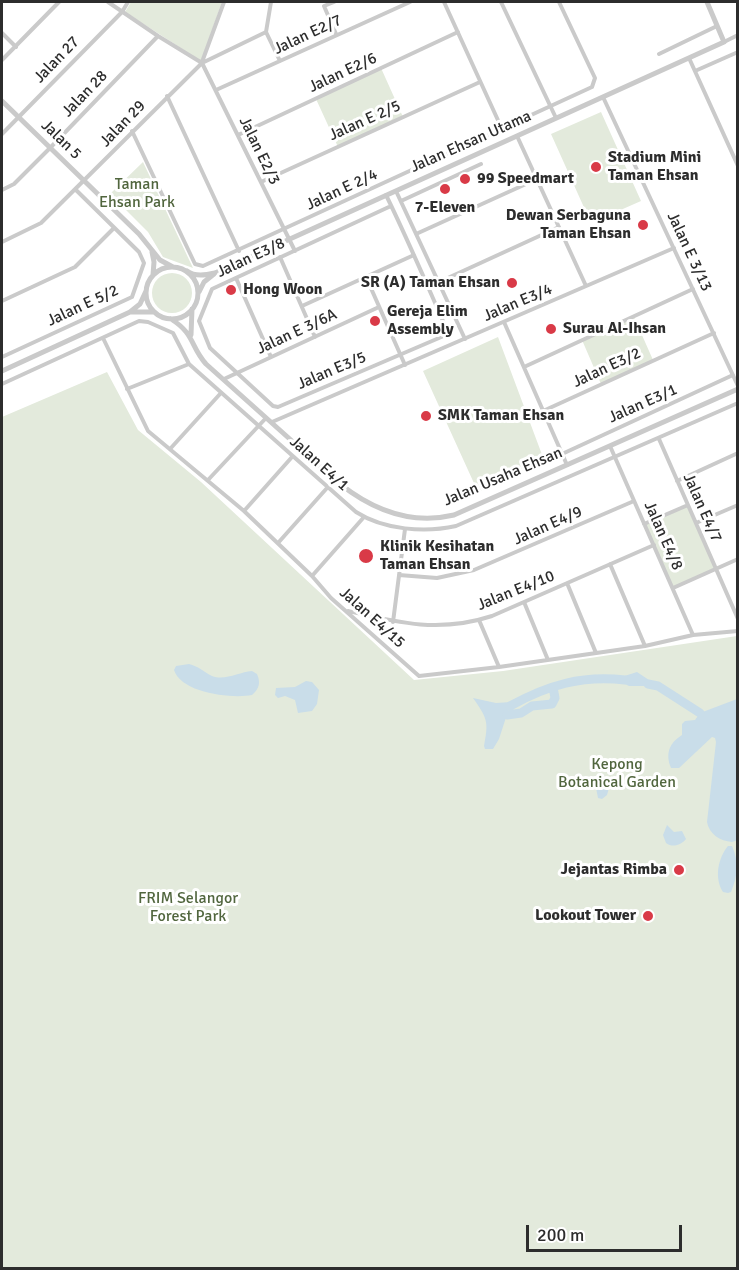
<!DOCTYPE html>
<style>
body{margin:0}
#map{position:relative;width:739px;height:1270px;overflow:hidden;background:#fff;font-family:Signika,sans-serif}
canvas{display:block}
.frame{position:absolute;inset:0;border:3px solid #2d2d2d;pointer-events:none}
.scale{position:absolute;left:526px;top:1225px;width:156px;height:27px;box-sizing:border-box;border:3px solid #2d2d2d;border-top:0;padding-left:8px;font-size:18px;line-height:21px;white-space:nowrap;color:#2d2d2d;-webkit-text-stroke:4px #fff;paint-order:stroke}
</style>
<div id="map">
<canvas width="739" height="1270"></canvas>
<div class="frame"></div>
<div class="scale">200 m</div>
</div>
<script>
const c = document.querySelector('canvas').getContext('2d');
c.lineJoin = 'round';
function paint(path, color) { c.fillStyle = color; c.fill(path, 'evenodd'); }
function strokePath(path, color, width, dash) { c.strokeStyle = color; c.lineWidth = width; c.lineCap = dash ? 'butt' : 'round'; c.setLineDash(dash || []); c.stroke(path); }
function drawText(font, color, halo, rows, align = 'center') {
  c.font = font + ' Signika,sans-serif'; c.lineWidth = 6; c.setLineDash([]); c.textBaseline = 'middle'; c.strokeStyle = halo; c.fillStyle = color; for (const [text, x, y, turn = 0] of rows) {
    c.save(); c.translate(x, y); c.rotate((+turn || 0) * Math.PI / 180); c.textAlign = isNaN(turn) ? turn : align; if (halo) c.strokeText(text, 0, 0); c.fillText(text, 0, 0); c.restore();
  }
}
const green = new Path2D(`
 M131 2H222L201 61 125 12Z
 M381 68 403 117 338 147 316 99Z
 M601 112 641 201 591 223 551 134Z
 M143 162 193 268 163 257 148 232 110 194Z
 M152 293a20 20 0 1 1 40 0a20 20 0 1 1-40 0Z
 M634 317 653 360 601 384 582 340Z
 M498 337 544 460 478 492 423 371Z
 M107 372 138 430 201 482 414 680 503 671 737 636V1268H2V417Z
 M688 505 716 569 673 588 644 524Z`);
const water = new Path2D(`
 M189 664C198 666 204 672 212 676 225 681 239 672 252 671L257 674C261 683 259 689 252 695 232 699 181 693 174 670L176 666Z
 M637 672 658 686H629L615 679Z
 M306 681 312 682 319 690 317 704 312 711 298 713 295 700 285 696 278 698 275 695 276 688 295 687Z
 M473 698 496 703 511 702 499 739 493 749H485L484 746C489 721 487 718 473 698Z
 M737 699 738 840 732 842C720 841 709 834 707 822L716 742 715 738 712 737 679 768H671C665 754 669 743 682 735V724L685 721 695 720 700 713Z
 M595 783H602L609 788 607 795 602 799 598 798Z
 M667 825 674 832 682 831 686 839C681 845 673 848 666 843L663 835Z
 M728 846H732C739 862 738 875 731 892L728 893 723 892C714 878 718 858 728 846Z`);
const river = new Path2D(`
 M648 684 658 686 700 713
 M510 706C548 685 582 675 625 680
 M507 715 521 713 532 706 552 704 555 698 553 687`);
const minor = new Path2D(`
 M108 2 158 36 202 63
 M444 2 502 129
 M501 2 556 118
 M324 6 336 34
 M324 6 334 2
 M266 32 280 61
 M266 32 271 2
 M2 33 16 47
 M724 42 738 35
 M659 54 717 26
 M689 58 738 166
 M2 60 59 2
 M202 62 224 2
 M202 63 295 251
 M695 71 738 52
 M216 90 410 2
 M167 96 239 251
 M603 97 738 386
 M132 131 195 264 203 266 592 87 595 78 559 2
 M2 134 122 12 128 2
 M238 135 458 32
 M517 136 586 286
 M261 182 480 82
 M2 190 14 184 50 148 158 36
 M396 191 465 339
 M386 195C408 240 427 285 447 330L446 335 278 407 273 406 210 348 199 321 212 289 391 206
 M401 201 481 164
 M416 234 537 179
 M2 242 41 223 202 63 266 32
 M280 257 315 337
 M366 277 405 365
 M236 278 271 357
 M439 282 559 227
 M2 301 75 267 114 228
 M302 306 414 255
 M504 322 567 465
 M103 338 148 431 244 511 312 576 331 598 419 676 499 667 645 646 693 635 738 631
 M2 357 132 297 144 263 139 252 76 190
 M524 367 693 289
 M224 379 379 307
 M2 384 139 321 148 322 173 333 189 364 356 512C384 530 425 533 456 526L738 403
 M127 389 189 364
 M543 411 714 333
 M272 422 674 248
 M659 439 738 619
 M610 446 693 635
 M170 449 220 394
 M562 454 733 375
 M208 480 266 418
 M677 481 738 453
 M244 511 292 457
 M696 523 738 505
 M644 524 688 505
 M278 543 327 488
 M610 564 645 646
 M399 575 437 578 474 570 634 501
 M312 576 364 517
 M567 583 596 653
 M673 588 738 559
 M524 602 548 660
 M348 611C399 623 440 633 492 616L654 545
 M479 620 499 667
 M393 622 405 529`);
const tertiary = new Path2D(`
 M2 101 139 234 160 260 173 267
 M152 252 154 262 153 275
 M146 293a26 26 0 1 1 52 0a26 26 0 1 1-52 0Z
 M187 271C195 277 206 275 215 273L724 42 707 2
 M199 292 204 282 214 274
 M132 312H154
 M171 319C195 334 190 346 206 364L340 484C373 510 412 525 454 515L738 389
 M191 335 192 309
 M2 371 130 312 140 304 146 291`);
const markers = [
 [596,167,6,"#d93a47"],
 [465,179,6,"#d93a47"],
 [445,189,6,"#d93a47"],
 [643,225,6,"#d93a47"],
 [512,283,6,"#d93a47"],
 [231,290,6,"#d93a47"],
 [375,321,6,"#d93a47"],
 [551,329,6,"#d93a47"],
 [426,416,6,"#d93a47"],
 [366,556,8,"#d93a47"],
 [679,870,6,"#d93a47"],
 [648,916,6,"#d93a47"]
];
const streetNames = [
 ["Jalan E2/7",308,35,-25],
 ["Jalan 27",57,60,-46],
 ["Jalan E2/6",343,73,-25],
 ["Jalan 28",85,94,-46],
 ["Jalan E 2/5",365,121,-24],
 ["Jalan 29",123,124,-46],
 ["Jalan 5",61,140,44],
 ["Jalan Ehsan Utama",471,142,-24],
 ["Jalan E2/3",259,151,64],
 ["Jalan E 2/4",342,190,-25],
 ["Jalan E 3/13",689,252,65],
 ["Jalan E3/8",251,258,-25],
 ["Jalan E3/4",518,303,-23],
 ["Jalan E 5/2",83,306,-25],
 ["Jalan E 3/6A",297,332,-25],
 ["Jalan E3/2",607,368,-25],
 ["Jalan E3/5",332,371,-23],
 ["Jalan E3/1",643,404,-24],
 ["Jalan E4/1",319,464,42],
 ["Jalan Usaha Ehsan",503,477,-23],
 ["Jalan E4/7",702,508,66],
 ["Jalan E4/9",548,526,-24],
 ["Jalan E4/8",663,536,66],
 ["Jalan E4/10",516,591,-22],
 ["Jalan E4/15",372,618,42]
];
const poiNames = [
 ["Stadium Mini",608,158],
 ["Taman Ehsan",608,176],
 ["99 Speedmart",477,179],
 ["7-Eleven",445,208,"center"],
 ["Dewan Serbaguna",631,216,"right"],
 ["Taman Ehsan",631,234,"right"],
 ["SR (A) Taman Ehsan",500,283,"right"],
 ["Hong Woon",243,290],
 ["Gereja Elim",387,312],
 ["Assembly",387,330],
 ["Surau Al-Ihsan",563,329],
 ["SMK Taman Ehsan",438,416],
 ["Klinik Kesihatan",380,547],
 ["Taman Ehsan",380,565],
 ["Jejantas Rimba",667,870,"right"],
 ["Lookout Tower",636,916,"right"]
];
const parkNames = [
 ["Taman",137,185],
 ["Ehsan Park",137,203],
 ["Kepong",617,765],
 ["Botanical Garden",617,783],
 ["FRIM Selangor",188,899],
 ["Forest Park",188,917]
];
paint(green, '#e3eadc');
paint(water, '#c9dde9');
strokePath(river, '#c9dde9', 9);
strokePath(minor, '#cacaca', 4);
strokePath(tertiary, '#cacaca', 5);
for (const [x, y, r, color] of markers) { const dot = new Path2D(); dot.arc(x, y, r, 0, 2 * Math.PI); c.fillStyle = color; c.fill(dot); strokePath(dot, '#fff', 2); }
drawText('16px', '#2d2d2d', '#fff', streetNames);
drawText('bold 16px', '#2d2d2d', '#fff', poiNames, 'left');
drawText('16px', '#51663e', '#fff', parkNames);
</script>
